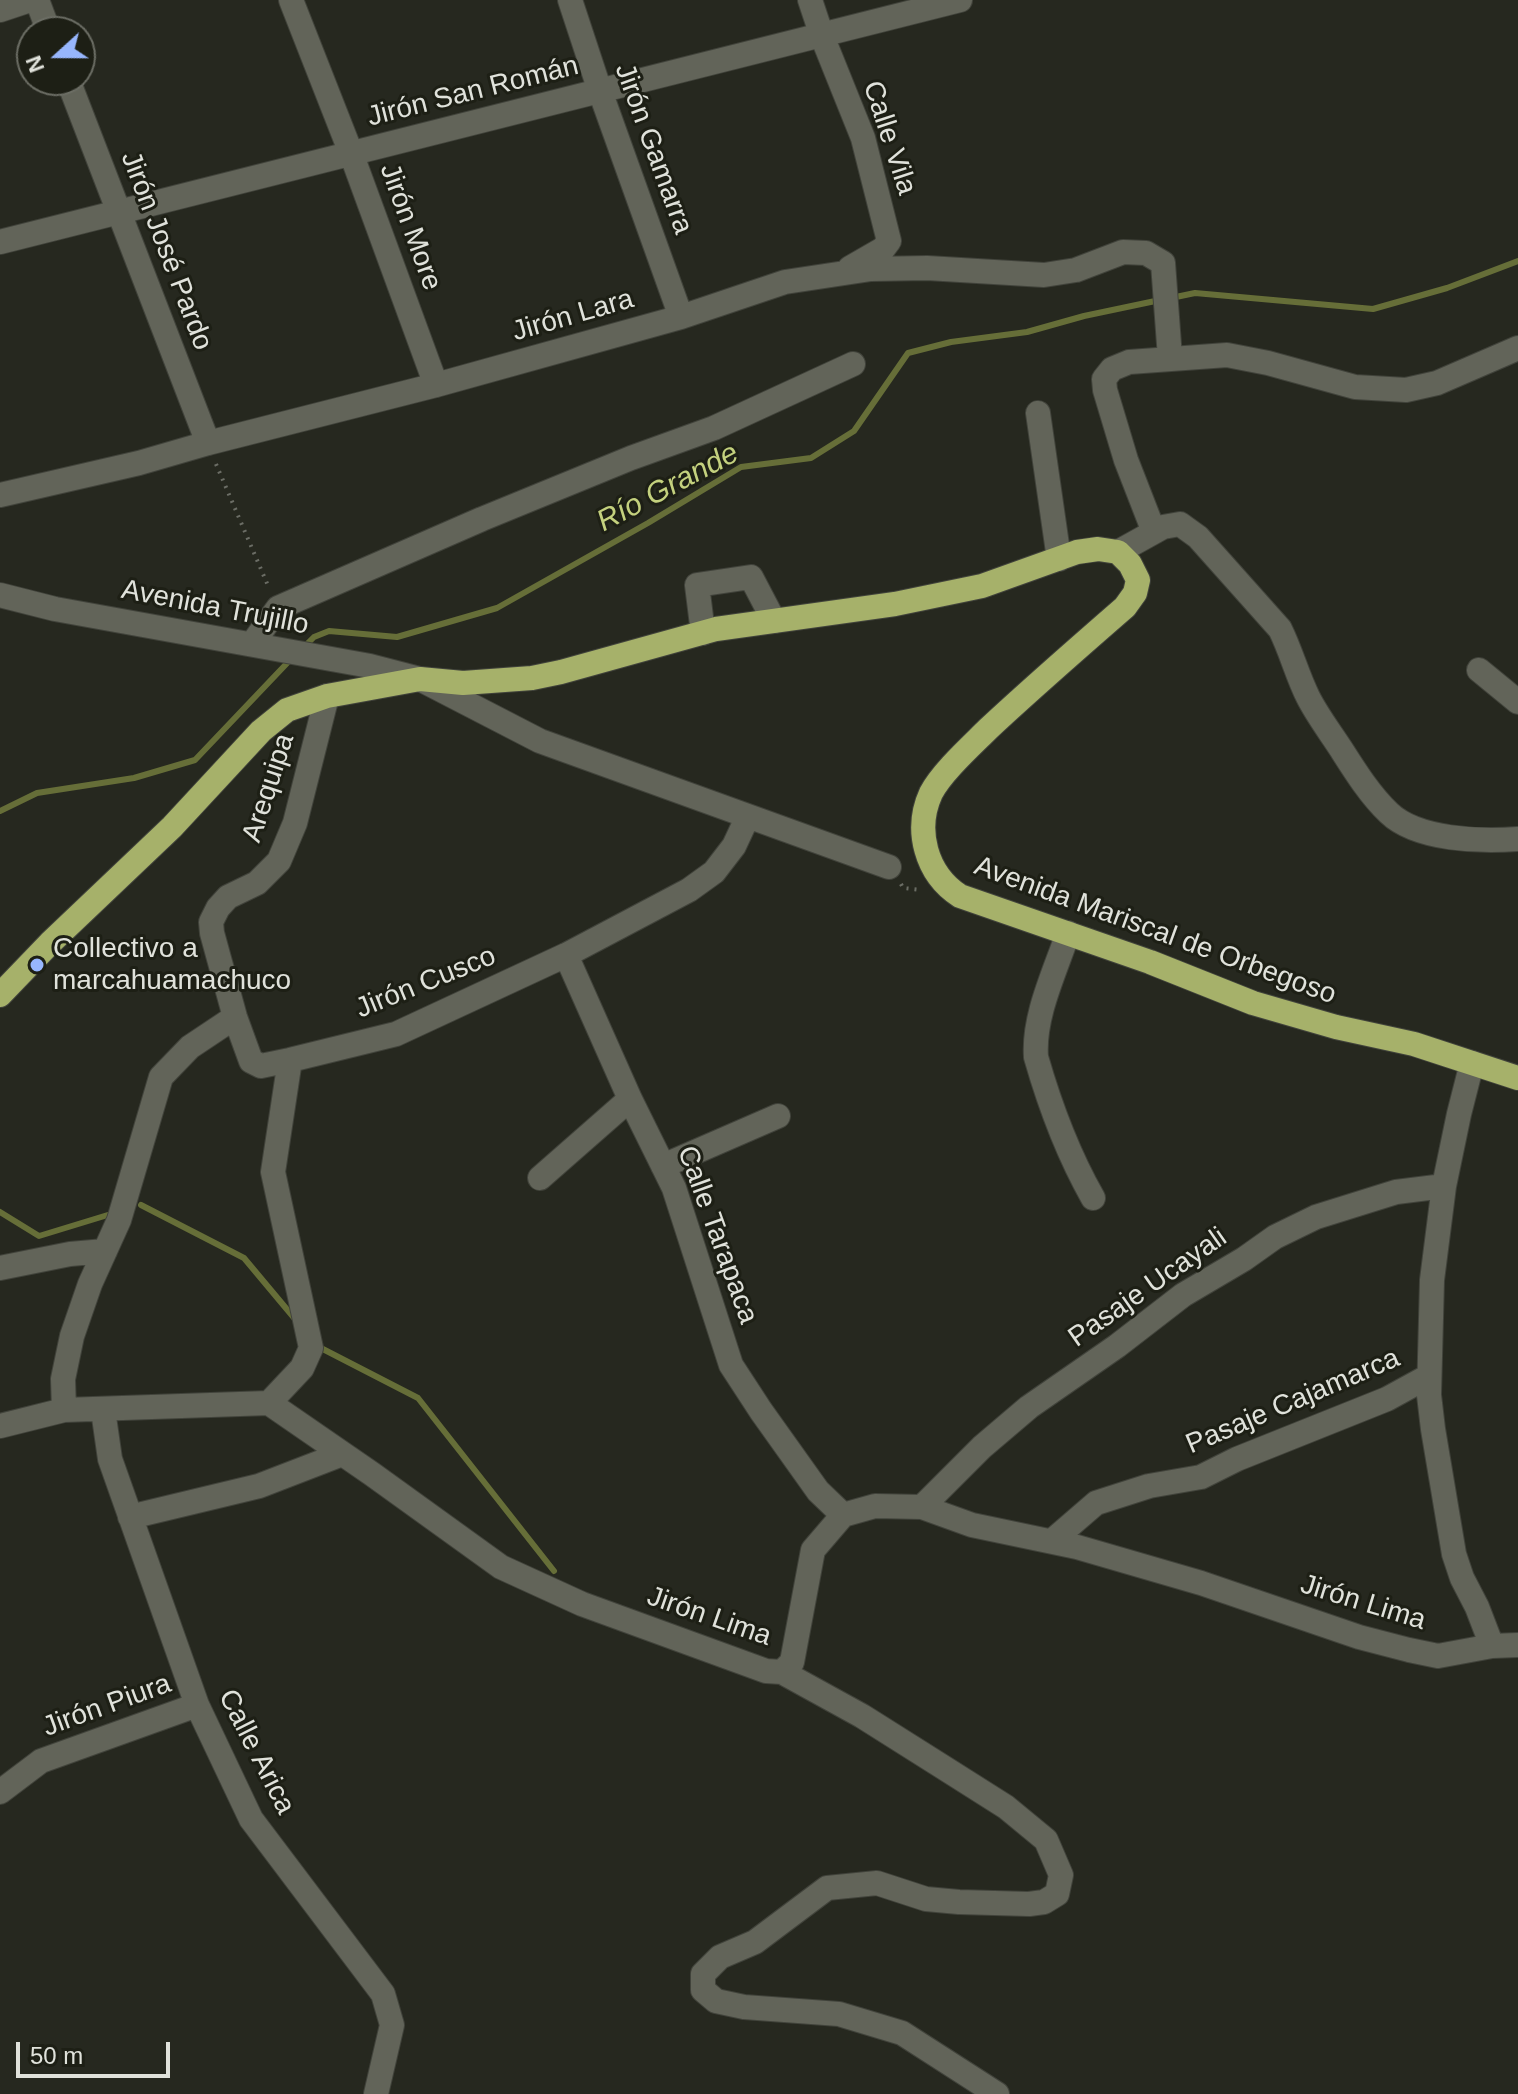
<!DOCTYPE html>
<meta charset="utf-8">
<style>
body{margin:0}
#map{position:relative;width:1518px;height:2094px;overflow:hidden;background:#26281f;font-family:Helvetica,sans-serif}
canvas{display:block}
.north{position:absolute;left:16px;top:16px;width:80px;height:80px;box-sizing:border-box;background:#1d1f15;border:2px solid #6b6d64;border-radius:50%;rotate:249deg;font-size:22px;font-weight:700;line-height:32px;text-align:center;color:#e0e2db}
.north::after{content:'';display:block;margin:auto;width:28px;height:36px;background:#97b6fd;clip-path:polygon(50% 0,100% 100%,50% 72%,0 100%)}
.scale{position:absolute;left:16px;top:2042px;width:154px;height:36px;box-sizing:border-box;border:4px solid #e0e2db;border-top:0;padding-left:10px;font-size:24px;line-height:28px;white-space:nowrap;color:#e0e2db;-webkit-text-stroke:6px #1d1f15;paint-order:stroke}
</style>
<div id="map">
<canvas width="1518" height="2094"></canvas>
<div class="north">N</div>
<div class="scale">50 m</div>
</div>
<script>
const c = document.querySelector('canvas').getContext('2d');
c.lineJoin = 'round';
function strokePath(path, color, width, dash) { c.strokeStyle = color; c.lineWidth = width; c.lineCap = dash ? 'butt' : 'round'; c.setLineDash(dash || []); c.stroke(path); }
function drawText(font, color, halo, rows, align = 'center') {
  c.font = font + ' Helvetica,sans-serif'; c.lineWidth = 6; c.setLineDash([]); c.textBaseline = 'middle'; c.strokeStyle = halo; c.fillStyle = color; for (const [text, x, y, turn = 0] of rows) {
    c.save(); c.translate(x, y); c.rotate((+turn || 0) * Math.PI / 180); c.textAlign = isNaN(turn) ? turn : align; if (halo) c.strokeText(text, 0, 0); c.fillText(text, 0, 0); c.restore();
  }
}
const stream = new Path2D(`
 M1171 298 1195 293 1373 309 1447 288 1518 261
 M305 646 314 637 329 631 397 637 497 608 648 523 741 467 811 458 854 431 908 353 951 342 1027 332 1084 316 1160 300
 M0 811 37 793 134 778 195 760 291 659
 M141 1205 244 1258 295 1319
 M0 1212 39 1236 111 1214
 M317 1346 418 1398 554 1571`);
const path = new Path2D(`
 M216 464 269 588
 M901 884 903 888 922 890`);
const minor = new Path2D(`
 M37 0 49 32
 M291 0 351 153 436 385
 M570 0 600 91 681 317
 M810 0 822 36 863 138 889 241 883 249 850 268
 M0 10 30 0
 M68 80 208 443
 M0 242 960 0
 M1038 413 1059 559
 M0 495 139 463 208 443 436 385 681 317 785 282 871 269 927 268 1044 275 1076 270 1123 252 1146 253 1163 263 1170 358
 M1154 532 1126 460 1105 390 1104 379 1112 369 1129 362 1227 355 1268 363 1355 387 1406 390 1437 383 1518 348
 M1118 552 1163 527 1180 524 1198 537 1280 629C1291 651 1297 675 1308 697 1317 715 1330 732 1341 749 1355 771 1370 795 1389 813 1417 840 1481 842 1518 839
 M0 595 55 609 370 666 420 679 540 741 889 867
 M703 633 697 585 751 577 774 621
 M252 644 278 608 482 519 631 458 714 428 853 364
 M1479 670 1518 702
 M327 696 295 823 279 861 257 883 228 897 218 908 211 922 212 933 235 1017 251 1061 261 1066 290 1060 396 1034 566 955 689 890 714 872 734 846 748 816
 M1068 933C1055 972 1033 1016 1036 1057 1050 1106 1068 1154 1093 1198
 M566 955 630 1099 674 1188 731 1365 761 1411 818 1491 843 1515
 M1472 1063 1459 1114 1444 1186 1432 1280 1429 1395 1433 1429 1454 1554 1462 1578 1477 1607 1492 1646
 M663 1166 778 1116
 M540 1178 630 1099
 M0 1268 70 1254 105 1251
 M269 1403 302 1368 311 1348 273 1172 290 1060
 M64 1410 63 1379 72 1336 90 1284 119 1220 161 1077 190 1047 235 1017
 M103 1410 110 1459 197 1705 251 1819 383 1994 392 2025 376 2094
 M0 1426 64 1410 269 1403 372 1474 501 1567 582 1604 766 1671 782 1672 792 1662 813 1550 843 1515 875 1506 922 1507 972 1525 1077 1547 1201 1583 1359 1637 1409 1650 1438 1656 1492 1646 1518 1645
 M922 1507 982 1447 1029 1407 1117 1346 1183 1295 1244 1259 1275 1237 1316 1217 1396 1192 1444 1186
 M130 1517 259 1486 342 1454
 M1052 1541 1096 1503 1149 1486 1201 1477 1237 1459 1387 1399 1429 1376
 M782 1672 862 1716 946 1769 1006 1807 1046 1840 1061 1875 1057 1894 1044 1902 1029 1904 959 1902 926 1899 877 1883 827 1888 755 1942 720 1957 703 1974V1990L716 2001 744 2007 839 2014 902 2033 997 2094
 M0 1792 41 1761 197 1705`);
const highway = new Path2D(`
 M0 995 50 943 172 827 261 731 287 710 327 696 420 679 463 683 532 678 561 672 716 629 895 604 982 586 1077 552 1098 549 1118 552 1130 564 1138 580 1135 593 1125 607C1079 647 1033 687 988 729 971 746 942 772 931 793 914 830 926 874 960 896L1150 962 1253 1003 1336 1027 1414 1044 1518 1078`);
const markers = [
 [37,965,8,"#97b6fd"]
];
const streetNames = [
 ["Jirón San Román",473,92,-14],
 ["Calle Vila",889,138,72],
 ["Jirón Gamarra",653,149,70],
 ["Jirón More",410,227,70],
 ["Jirón José Pardo",166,251,69],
 ["Jirón Lara",573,316,-16],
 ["Avenida Trujillo",215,608,11],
 ["Arequipa",269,788,-72],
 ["Avenida Mariscal de Orbegoso",1155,931,20],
 ["Jirón Cusco",426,983,-22],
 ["Calle Tarapaca",717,1235,70],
 ["Pasaje Ucayali",1148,1288,-35],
 ["Pasaje Cajamarca",1293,1402,-23],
 ["Jirón Lima",1363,1603,17],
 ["Jirón Lima",709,1617,19],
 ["Jirón Piura",107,1706,-20],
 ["Calle Arica",256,1752,63]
];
const poiNames = [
 ["Collectivo a",53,949],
 ["marcahuamachuco",53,981]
];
const waterNames = [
 ["Río Grande",668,488,-28]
];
strokePath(stream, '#666e38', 6);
strokePath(minor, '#41433b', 26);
strokePath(highway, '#41433b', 26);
strokePath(path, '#6b6d65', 4, [2, 6]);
strokePath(minor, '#626459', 24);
strokePath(highway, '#a6b16a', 24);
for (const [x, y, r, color] of markers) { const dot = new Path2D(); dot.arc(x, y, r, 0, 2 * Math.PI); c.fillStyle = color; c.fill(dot); strokePath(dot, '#1d1f15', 3); }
drawText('28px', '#e0e2db', '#1d1f15', streetNames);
drawText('28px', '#e0e2db', '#1d1f15', poiNames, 'left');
drawText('italic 30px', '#c4d17e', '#1d1f15', waterNames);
</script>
